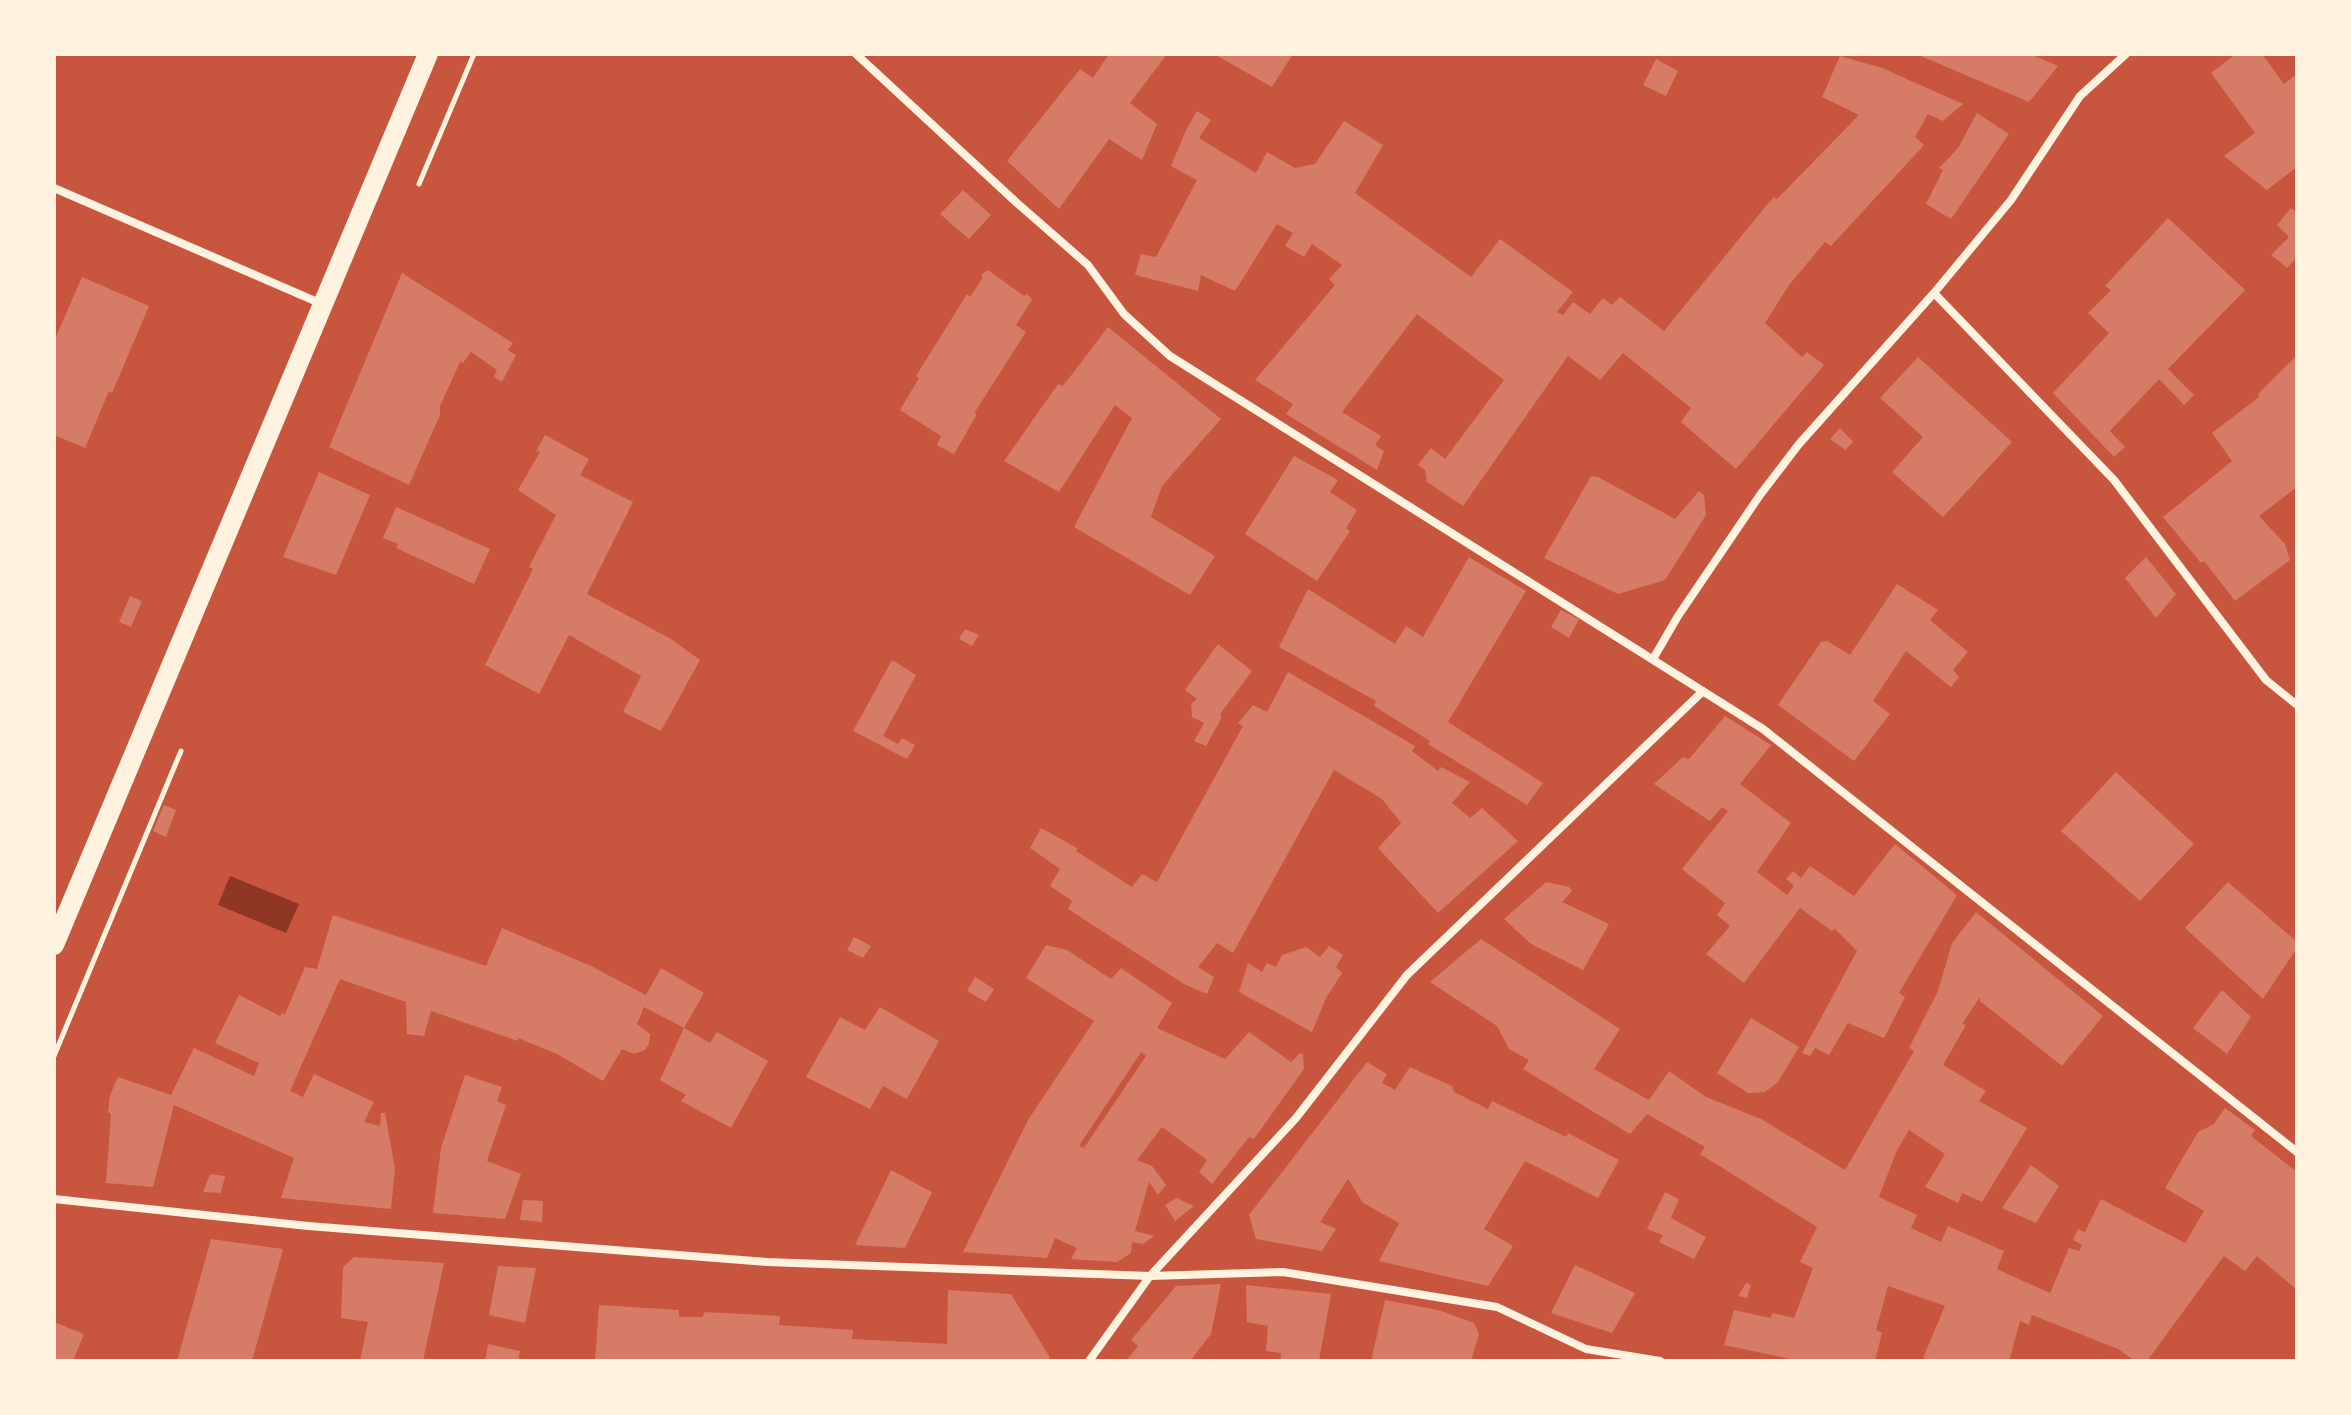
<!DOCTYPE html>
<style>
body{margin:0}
#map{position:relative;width:2351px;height:1415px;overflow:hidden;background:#c8553d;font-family:"Archivo Narrow",sans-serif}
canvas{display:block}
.frame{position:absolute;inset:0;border:56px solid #fff3e0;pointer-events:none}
</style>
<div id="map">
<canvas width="2351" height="1415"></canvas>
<div class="frame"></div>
</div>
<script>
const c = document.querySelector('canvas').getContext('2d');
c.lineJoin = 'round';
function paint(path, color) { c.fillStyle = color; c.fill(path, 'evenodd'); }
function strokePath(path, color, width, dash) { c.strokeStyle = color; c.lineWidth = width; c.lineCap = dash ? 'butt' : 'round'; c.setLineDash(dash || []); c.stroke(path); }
const water = new Path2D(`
 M230 876 299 904 286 933 218 905Z`);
const building = new Path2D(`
 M1109 54H1167L1130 103 1157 124 1142 160 1109 139 1059 209 1007 161 1080 69 1093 78Z
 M1214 54H1293L1272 87Z
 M1916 54H2030L2058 66 2029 102Z
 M2236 54H2262L2284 84 2297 74V167L2267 190 2224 156 2255 133 2211 73Z
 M1840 56 1882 68 1963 104 1943 121 1928 114 1915 137 1924 145 1831 246 1825 242 1789 285 1765 323 1802 357 1807 352 1824 365 1736 469 1681 422 1691 408 1623 353 1600 380 1568 356 1463 506 1427 482 1425 470 1418 465 1431 448 1445 459 1504 380 1417 314 1342 412 1381 436 1375 445 1384 451 1377 470 1286 414 1293 404 1255 380 1335 285 1329 279 1342 265 1312 244 1304 257 1285 246 1293 233 1277 224 1235 291 1201 275 1198 291 1135 275 1141 254 1156 257 1197 180 1171 166 1186 130 1197 111 1211 120 1199 138 1256 173 1267 152 1295 168 1315 164 1344 121 1383 145 1355 193 1471 277 1500 239 1573 292 1557 312 1563 315 1573 302 1590 314 1603 298 1612 305 1620 297 1664 331 1770 201 1774 197 1777 199 1859 115 1822 97Z
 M1656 59 1678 71 1666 96 1643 85Z
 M1977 113 2009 134 1951 219 1926 204 1943 170 1939 168 1958 148Z
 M963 190 991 215 969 239 940 214Z
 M2291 208 2297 213V257L2287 268 2271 255 2289 237 2277 225Z
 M2168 218 2245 290 2168 369 2194 395 2184 405 2159 379 2110 431 2125 447 2114 457 2053 393 2109 333 2088 313 2111 290 2105 286Z
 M988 270 1024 296 1027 294 1032 300 1016 325 1026 332 975 412 976 416 954 454 937 445 941 436 900 410 919 378 916 376 967 294 970 297 982 279V274Z
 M402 273 513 343 508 350 516 355 502 382 494 377 497 370 471 352 463 363 460 362 440 406V415L409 485 329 447Z
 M82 277 149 306 112 393 109 391 85 448 54 435V341Z
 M1108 327 1221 419 1162 486 1151 517 1215 556 1190 595 1074 527 1132 418 1115 405 1059 492 1004 461 1058 384 1063 386Z
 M2297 355V487L2259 516 2285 544 2290 560 2235 601 2204 561 2201 563 2163 517 2232 461 2212 433 2259 397 2258 394Z
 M1918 357 2012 442 1943 517 1892 472 1923 437 1880 398Z
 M1840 428 1853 442 1845 450 1830 439Z
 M545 435 589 459 580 475 633 502 587 594 671 639 700 660 661 731 623 712 641 676 569 635 539 694 485 665 533 569 529 567 556 515 518 490 540 452 536 451Z
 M1294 456 1338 480 1330 492 1357 510 1346 528 1350 531 1317 581 1245 534Z
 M319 472 370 495 336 575 283 557Z
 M1591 476 1598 477 1675 519 1699 491 1704 495 1706 515 1665 580 1618 594 1544 558Z
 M396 507 490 549 474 584 396 548 398 544 383 538Z
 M1469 557 1526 591 1448 722 1543 783 1527 805 1428 744 1430 741 1374 706 1376 701 1279 647 1308 589 1395 644 1406 626 1423 637Z
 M2146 557 2176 594 2156 618 2125 578Z
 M1897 584 1938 610 1930 620 1968 652 1953 670 1959 677 1951 687 1906 651 1873 701 1890 714 1854 761 1778 705 1821 642 1827 641 1850 655Z
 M130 596 142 601 131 627 119 622Z
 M1561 610 1579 619 1569 638 1551 627Z
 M965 629 979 635 972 646 959 639Z
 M1218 644 1252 671 1220 714 1222 717 1206 746 1194 741 1204 723 1192 717 1191 704 1197 699 1185 690Z
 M892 660 916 675 883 736 898 744 902 738 915 745 907 759 853 731Z
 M1288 672 1415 746 1412 751 1438 771 1441 767 1470 782 1452 803 1470 818 1482 808 1518 841 1438 913 1378 848 1401 823 1382 799 1334 770 1233 953 1217 943 1198 967 1214 977 1207 994 1184 984 1068 909 1072 901 1050 886 1060 869 1030 848 1041 828 1077 848 1076 851 1132 887 1142 874 1157 882 1243 726 1238 723 1253 705 1267 712Z
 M1725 716 1771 745 1740 784 1791 823 1757 872 1787 895 1794 886 1786 879 1793 871 1801 878 1810 866 1854 896 1895 844 1957 895 1899 993 1905 997 1884 1038 1848 1023 1829 1055 1815 1048 1810 1056 1802 1053 1857 951 1835 929 1832 931 1800 908 1744 983 1706 954 1730 926 1717 915 1725 903 1682 869 1728 811 1722 807 1710 821 1654 784 1683 757 1689 759Z
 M2116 772 2194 844 2140 901 2061 831Z
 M164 805 176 810 166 837 153 831Z
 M1546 882 1569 887 1572 891 1562 902 1609 924 1583 970 1531 944 1504 919Z
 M2228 882 2297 942V948L2263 999 2185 928Z
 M1976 912 2103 1016 2062 1066 1980 1001V997L1962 1024 1966 1025 1943 1065 1986 1091 1979 1101 2027 1128 1982 1202 1962 1193 1958 1203 1925 1187 1945 1154 1909 1130 1897 1150 1879 1197 1917 1215 1911 1228 1941 1242 1948 1226 2004 1251 1997 1269 2050 1293 2069 1248 2079 1251 2082 1245 2073 1240 2078 1229 2085 1232 2101 1199 2185 1243 2204 1211 2165 1188 2198 1132 2214 1124 2225 1108 2255 1130 2251 1136 2297 1172V1290L2257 1256 2245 1271 2224 1256 2147 1361H2135L2118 1349 2032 1315 2029 1325 2020 1321 2009 1361H1930L1923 1358 1945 1306 1888 1286 1876 1330 1882 1333 1875 1361H1800L1724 1345 1734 1310 1770 1318 1773 1313 1794 1318 1813 1268 1800 1262 1817 1227 1700 1154 1705 1147 1647 1114 1630 1134 1523 1069 1529 1060 1509 1049 1497 1026 1430 982 1481 939 1620 1029 1594 1069 1649 1100 1669 1071 1706 1097 1761 1119 1845 1170 1914 1051 1909 1048 1938 991 1952 943Z
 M333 915 486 966 502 928 591 966 646 995 661 968 704 993 684 1028 644 1007 637 1024 650 1034 649 1044 645 1050 634 1054 622 1049 603 1081 557 1054 518 1038V1041L431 1011 424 1036 407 1034 406 1002 340 979 290 1091 303 1097 314 1074 374 1102 364 1122 380 1126 381 1113H385L395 1168 391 1209 281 1198 294 1158 174 1105 153 1187 106 1183 111 1114 108 1112 110 1095 118 1077 171 1095 194 1048 254 1076 259 1063 215 1043 239 995 280 1016 282 1013 285 1014 305 967 317 969Z
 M854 937 871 946 863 958 847 950Z
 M1046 945 1067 950 1111 979 1121 968 1172 1003 1157 1028 1225 1059 1249 1032 1291 1062 1300 1053 1303 1054 1304 1069 1254 1139 1249 1137 1212 1184 1199 1172 1207 1160 1162 1127 1137 1160 1152 1166 1166 1185 1158 1195 1149 1182 1135 1231 1154 1236 1143 1244 1132 1242 1131 1253 1117 1262 1071 1259 1077 1248 1055 1238 1047 1258 963 1252 1028 1120 1094 1021 1026 978ZM1141 1052 1146 1056 1084 1148 1079 1146Z
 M1329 946 1343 955 1336 967 1342 973 1326 998 1312 1032 1239 992 1248 963 1262 972 1267 963 1276 967 1282 955 1306 947 1320 957Z
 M975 977 994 989 986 1002 967 991Z
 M2222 990 2251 1017 2227 1054 2193 1028Z
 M880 1007 939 1041 907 1099 883 1086 870 1109 806 1077 840 1017 865 1030Z
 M1751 1018 1799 1047 1778 1082 1765 1092 1748 1093 1717 1073Z
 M684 1028 710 1043 717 1032 768 1061 731 1128 681 1101 686 1095 660 1080Z
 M1367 1062 1387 1074 1382 1083 1395 1090 1410 1067 1452 1086 1454 1092 1488 1109 1492 1101 1566 1137 1568 1133 1619 1160 1598 1198 1525 1161 1484 1229 1513 1246 1488 1286 1379 1261 1399 1223 1363 1203 1348 1179 1320 1222 1336 1229 1322 1251 1256 1239 1249 1215Z
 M465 1075 502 1087 497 1101 506 1105 487 1161 521 1174 505 1219 433 1213 441 1148Z
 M2031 1165 2059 1186 2036 1223 2002 1208Z
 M891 1170 932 1192 905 1248 855 1245Z
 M210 1174 225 1176 221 1193 203 1192Z
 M1665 1192 1679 1199 1671 1218 1706 1237 1694 1259 1659 1242 1663 1235 1647 1229Z
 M1177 1198 1194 1206 1175 1221 1165 1205Z
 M523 1200 543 1201 542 1222 520 1220Z
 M211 1239 283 1249 252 1361H177Z
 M354 1257 444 1263 423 1361H360L368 1322 341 1318 343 1267Z
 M1575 1265 1635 1293 1612 1333 1551 1313Z
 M498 1266 536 1268 525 1323 489 1315Z
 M1746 1283 1751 1285 1747 1298 1738 1296Z
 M1221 1284 1211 1334 1190 1361H1126L1138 1346 1131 1340 1176 1286Z
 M1246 1285 1331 1294 1319 1361H1280L1281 1353 1266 1351 1268 1326 1247 1322Z
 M948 1290 1011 1294 1049 1356V1361H595L599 1305 679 1310V1317H703L704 1312 780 1316 779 1325 853 1330 852 1339 947 1344Z
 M1385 1300 1438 1310 1474 1323 1479 1334 1471 1361H1371Z
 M54 1322 84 1334 73 1361H54Z
 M488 1344 520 1351 518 1361H485Z`);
const path = new Path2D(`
 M419 184 474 54
 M54 1056 181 751`);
const minor = new Path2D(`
 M856 54 1017 203 1088 265 1124 314 1170 356 1763 729 2297 1152
 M54 188 322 304
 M1934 293 2114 480 2266 680 2297 705
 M1653 659 1678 616 1760 495 1799 444 1934 293 2011 200 2080 96 2126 54
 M54 1199 308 1226 767 1262 1150 1276 1283 1272 1497 1307 1586 1349 1660 1361
 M1089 1361 1150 1276 1296 1118 1407 975 1703 691`);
const primary = new Path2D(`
 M54 945 428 54`);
paint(water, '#8f3625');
paint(building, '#d67c66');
strokePath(path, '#fff3e0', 5);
strokePath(minor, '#fff3e0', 8);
strokePath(primary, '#fff3e0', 20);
</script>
